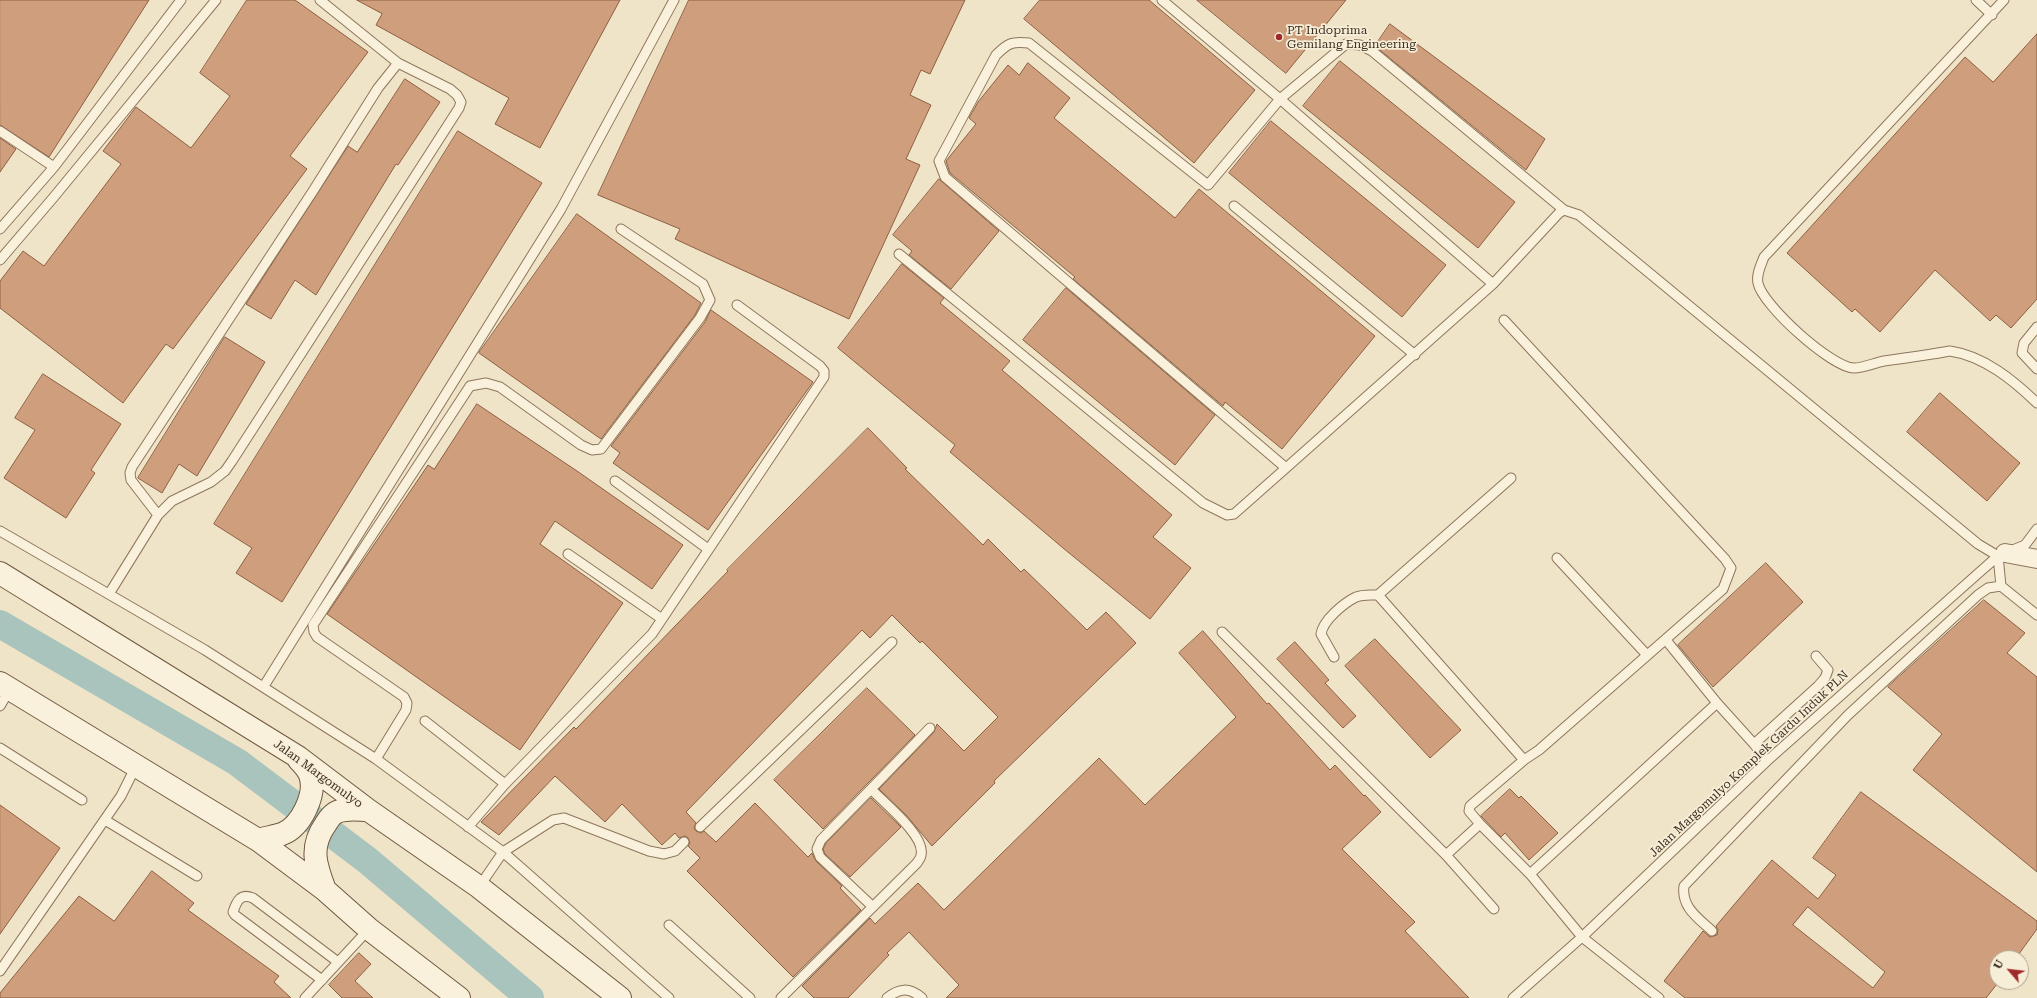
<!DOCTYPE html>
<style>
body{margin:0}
#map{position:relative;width:2037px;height:998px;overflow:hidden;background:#f0e4c8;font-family:"Roboto Serif",serif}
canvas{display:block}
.north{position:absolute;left:1989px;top:950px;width:40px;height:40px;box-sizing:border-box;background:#f7eed8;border:1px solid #ada18e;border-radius:50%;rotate:298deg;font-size:11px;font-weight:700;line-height:16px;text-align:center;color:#3d2e20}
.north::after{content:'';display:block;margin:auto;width:14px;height:18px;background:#9e2a2b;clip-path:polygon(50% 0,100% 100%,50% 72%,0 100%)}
</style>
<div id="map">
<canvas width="2037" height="998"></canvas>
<div class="north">U</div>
</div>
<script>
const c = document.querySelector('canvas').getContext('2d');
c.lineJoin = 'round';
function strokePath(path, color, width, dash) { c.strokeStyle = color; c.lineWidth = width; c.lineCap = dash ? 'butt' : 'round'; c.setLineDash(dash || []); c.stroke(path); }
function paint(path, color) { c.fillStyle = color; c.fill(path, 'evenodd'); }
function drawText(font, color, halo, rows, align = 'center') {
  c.font = font + ' "Roboto Serif",serif'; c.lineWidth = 3.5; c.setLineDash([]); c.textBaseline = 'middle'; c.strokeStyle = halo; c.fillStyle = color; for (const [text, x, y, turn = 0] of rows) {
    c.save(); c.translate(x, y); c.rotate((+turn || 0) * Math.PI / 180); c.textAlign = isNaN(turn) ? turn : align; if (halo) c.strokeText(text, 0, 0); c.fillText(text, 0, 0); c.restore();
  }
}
const river = new Path2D(`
 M0 624 237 762 367 860 530 998`);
const building = new Path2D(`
 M0 0H149L49 157 0 125Z
 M247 0H295L368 52 290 156 307 169 173 349 166 344 123 403 0 308V281L23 251 44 266 121 164 103 151 136 107 191 148 230 96 200 73Z
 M357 0H620L540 148 495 124 509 98 376 25 382 14Z
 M689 0H965L930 74 921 70 910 95 931 105 906 159 920 165 849 319 675 239 680 229 598 195Z
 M1040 0H1149L1255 90 1194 163 1024 19Z
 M1197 0H1346L1286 73Z
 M1390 24 1545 139 1526 170 1375 46Z
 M2037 34V299L2011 328 1996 315 1990 321 1935 270 1880 332 1855 309 1852 312 1787 253 1965 57 1993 82Z
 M1340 61 1515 202 1478 248 1303 106Z
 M1028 63 1070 98 1054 118 1175 218 1199 189 1375 336 1282 449 1225 402 1223 406 1073 279 1075 277 950 173 946 161 976 124 969 118 978 102 1008 65 1019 75Z
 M405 79 440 102 398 165 396 164 316 295 295 280 271 319 246 304 348 146 357 152Z
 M1271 121 1446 265 1402 317 1229 173Z
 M458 131 542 183 282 602 236 573 252 548 214 524Z
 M0 138 16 149 0 172Z
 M939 179 999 231 951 289 909 255 912 251 893 235Z
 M577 214 701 303 695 315 601 439 479 353Z
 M902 264 944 298 940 303 1010 361 1002 370 1172 515 1153 537 1191 568 1150 619 1063 548 950 452 955 445 838 348Z
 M1066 288 1215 415 1175 465 1023 340Z
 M711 310 813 382 708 530 613 463 620 453 611 446 705 322Z
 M225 337 265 362 197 476 179 464 162 493 138 478Z
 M43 374 121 424 91 470 95 473 66 518 4 478 35 430 15 418Z
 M1940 393 2020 463 1987 501 1907 432Z
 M477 404 577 471 683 545 652 589 555 521 540 544 623 603 520 750 327 614 428 465 434 469Z
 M868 428 907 468 905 469 983 545 988 539 1021 572 1024 569 1087 630 1106 612 1136 643 994 781 995 783 932 846 907 816 879 789 934 732 937 724 964 751 998 717 922 641 920 643 892 615 870 638 862 630 686 812 696 823 694 828 696 831 701 833 704 831 716 842 755 803 808 857 812 853 816 861 842 886 840 888 861 910 793 977 687 871 700 858 688 846 690 843 688 838 685 836 679 838 675 833 662 845 622 804 605 822 555 776 499 835 481 822 574 727 576 729 728 571 727 570Z
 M1766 563 1803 602 1713 687 1678 645Z
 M1984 600 2025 633 2007 653 2037 677V872L1913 770 1942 734 1888 687Z
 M1203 631 1267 704 1269 703 1330 770 1335 765 1364 796 1365 795 1381 812 1342 849 1415 922 1405 931 1469 998H946L959 985 909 932 887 953 889 955 848 998H814L802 986 870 918 875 924 918 883 944 910 1099 758 1145 805 1236 717 1179 653Z
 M1375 639 1461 730 1430 758 1345 666Z
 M1295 642 1329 680 1325 683 1356 716 1343 728 1277 659Z
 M867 688 915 735 823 829 774 780Z
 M1510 789 1519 798 1521 796 1558 833 1529 860 1505 833 1501 837 1481 816Z
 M1861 792 2037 921V929L2016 958H1997V984L1986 998H1685L1664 981 1703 931 1710 937 1717 935 1718 930 1716 926 1772 860 1818 899 1836 875 1813 858ZM1808 907 1885 972 1873 988 1793 925Z
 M871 798 901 827 850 877 825 854 823 849 826 843Z
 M0 805 60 848 0 934Z
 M152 871 194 903 188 910 279 976 274 982 291 998H0V993L79 896 114 921Z
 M359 953 371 964 355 981 373 998H342L329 985Z`);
const lane = new Path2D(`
 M1162 0 1280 99 1493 284 1559 213 1564 210 1579 215 1978 544 1998 556 2001 586 2037 615
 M1976 0 1992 15
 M2004 0 1764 257C1761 265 1756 275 1758 283 1762 305 1832 368 1854 368 1863 368 1874 363 1884 361 1906 358 1928 355 1950 351 1984 356 2013 380 2037 403
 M0 131 54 167
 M1234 206 1415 355
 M0 229 54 167 181 0
 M899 254 1203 503 1227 515 1234 514 1286 468
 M0 260 53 198 216 0
 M1493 284 1286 468 945 177 939 161 996 55C1008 43 1012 41 1029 43L1208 185 1280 99 1346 44 1360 45 1372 51 1564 210
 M1504 320 1725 559 1731 568 1723 589 1539 750 1524 760 1470 806 1469 811 1480 824 1530 874 1582 937 1659 998
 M2037 327 2024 343 2022 353 2037 369
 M615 481 708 549
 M158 515 131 480 130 473 132 467 313 191 378 88 398 63
 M0 531 205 650 376 759 503 852 669 998
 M568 554 662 619
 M1557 558 1647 655
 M109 594 158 515 172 501 211 482 225 471 232 461 459 108 461 102 457 95 450 89 398 63 320 0
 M1378 595 1524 760
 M1222 632 1446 855 1480 824
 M1666 640 1717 703 1754 744 1818 686 1825 678 1828 670 1816 656
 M1334 657 1321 634C1323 620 1344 603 1356 597 1363 594 1371 595 1378 595L1511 478
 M264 686 561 209 674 0
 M0 706 10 689
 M425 721 505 784
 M1754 744 1767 761
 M0 748 82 800
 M376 759 406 710 407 703 404 697 317 637 314 632 313 625 470 386 486 383 500 387 581 445 592 450 601 449 700 318 710 300 703 284 621 229
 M871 789 930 728
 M105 820 197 876
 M468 827 505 784 652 634 824 377V371L820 366 737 305
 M700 827 892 642
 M1446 855 1494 909
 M1530 874 1717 703
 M479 887 503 852 553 820 564 818 649 851 664 854 675 851 684 842
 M669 925 750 998
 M1712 931C1698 918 1681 907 1684 886L1848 715 1978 595 1988 588 2001 586
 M0 971 121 796 136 766
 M322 980 235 915 233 912C237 900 241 893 253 898L338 962
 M305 998 369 929
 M781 998 917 863C918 861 921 858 921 855 926 836 883 802 871 789L821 840 817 849 820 857 873 907
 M887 998C899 988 909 987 922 998
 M1513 998 1582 937 1767 761 1982 570 1998 556 2025 545 2037 529`);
const street = new Path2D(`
 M2005 553 2037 559`);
const secondary = new Path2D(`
 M0 573 298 757 368 810 479 887 620 998
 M0 683 258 840 325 890 369 929 459 998
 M258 840C265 838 276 836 282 834 301 827 317 794 310 775 308 770 303 764 299 760
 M325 890C316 866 309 848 325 825 328 820 332 814 337 812 347 808 358 810 368 810`);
const markers = [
 [1279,37,4,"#9e2a2b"]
];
const poiNames = [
 ["PT Indoprima",1287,30],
 ["Gemilang Engineering",1287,44]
];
const streetNames = [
 ["Jalan Margomulyo Komplek Gardu Induk PLN",1749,764,-43],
 ["Jalan Margomulyo",318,774,36]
];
strokePath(river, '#a9c4bc', 28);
paint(building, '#cf9f7d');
strokePath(building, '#8d5f41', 1);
strokePath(lane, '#8d765c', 11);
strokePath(street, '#8d765c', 20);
strokePath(secondary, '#6f573f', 24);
strokePath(lane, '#faf1dc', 9);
strokePath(street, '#faf1dc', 18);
strokePath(secondary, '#faf1dc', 22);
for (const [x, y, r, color] of markers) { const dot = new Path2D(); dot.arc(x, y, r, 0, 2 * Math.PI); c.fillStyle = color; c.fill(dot); strokePath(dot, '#f7eed8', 1.5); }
drawText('12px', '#3d2e20', '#f7eed8', poiNames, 'left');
drawText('12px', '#3d2e20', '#f7eed8', streetNames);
</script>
